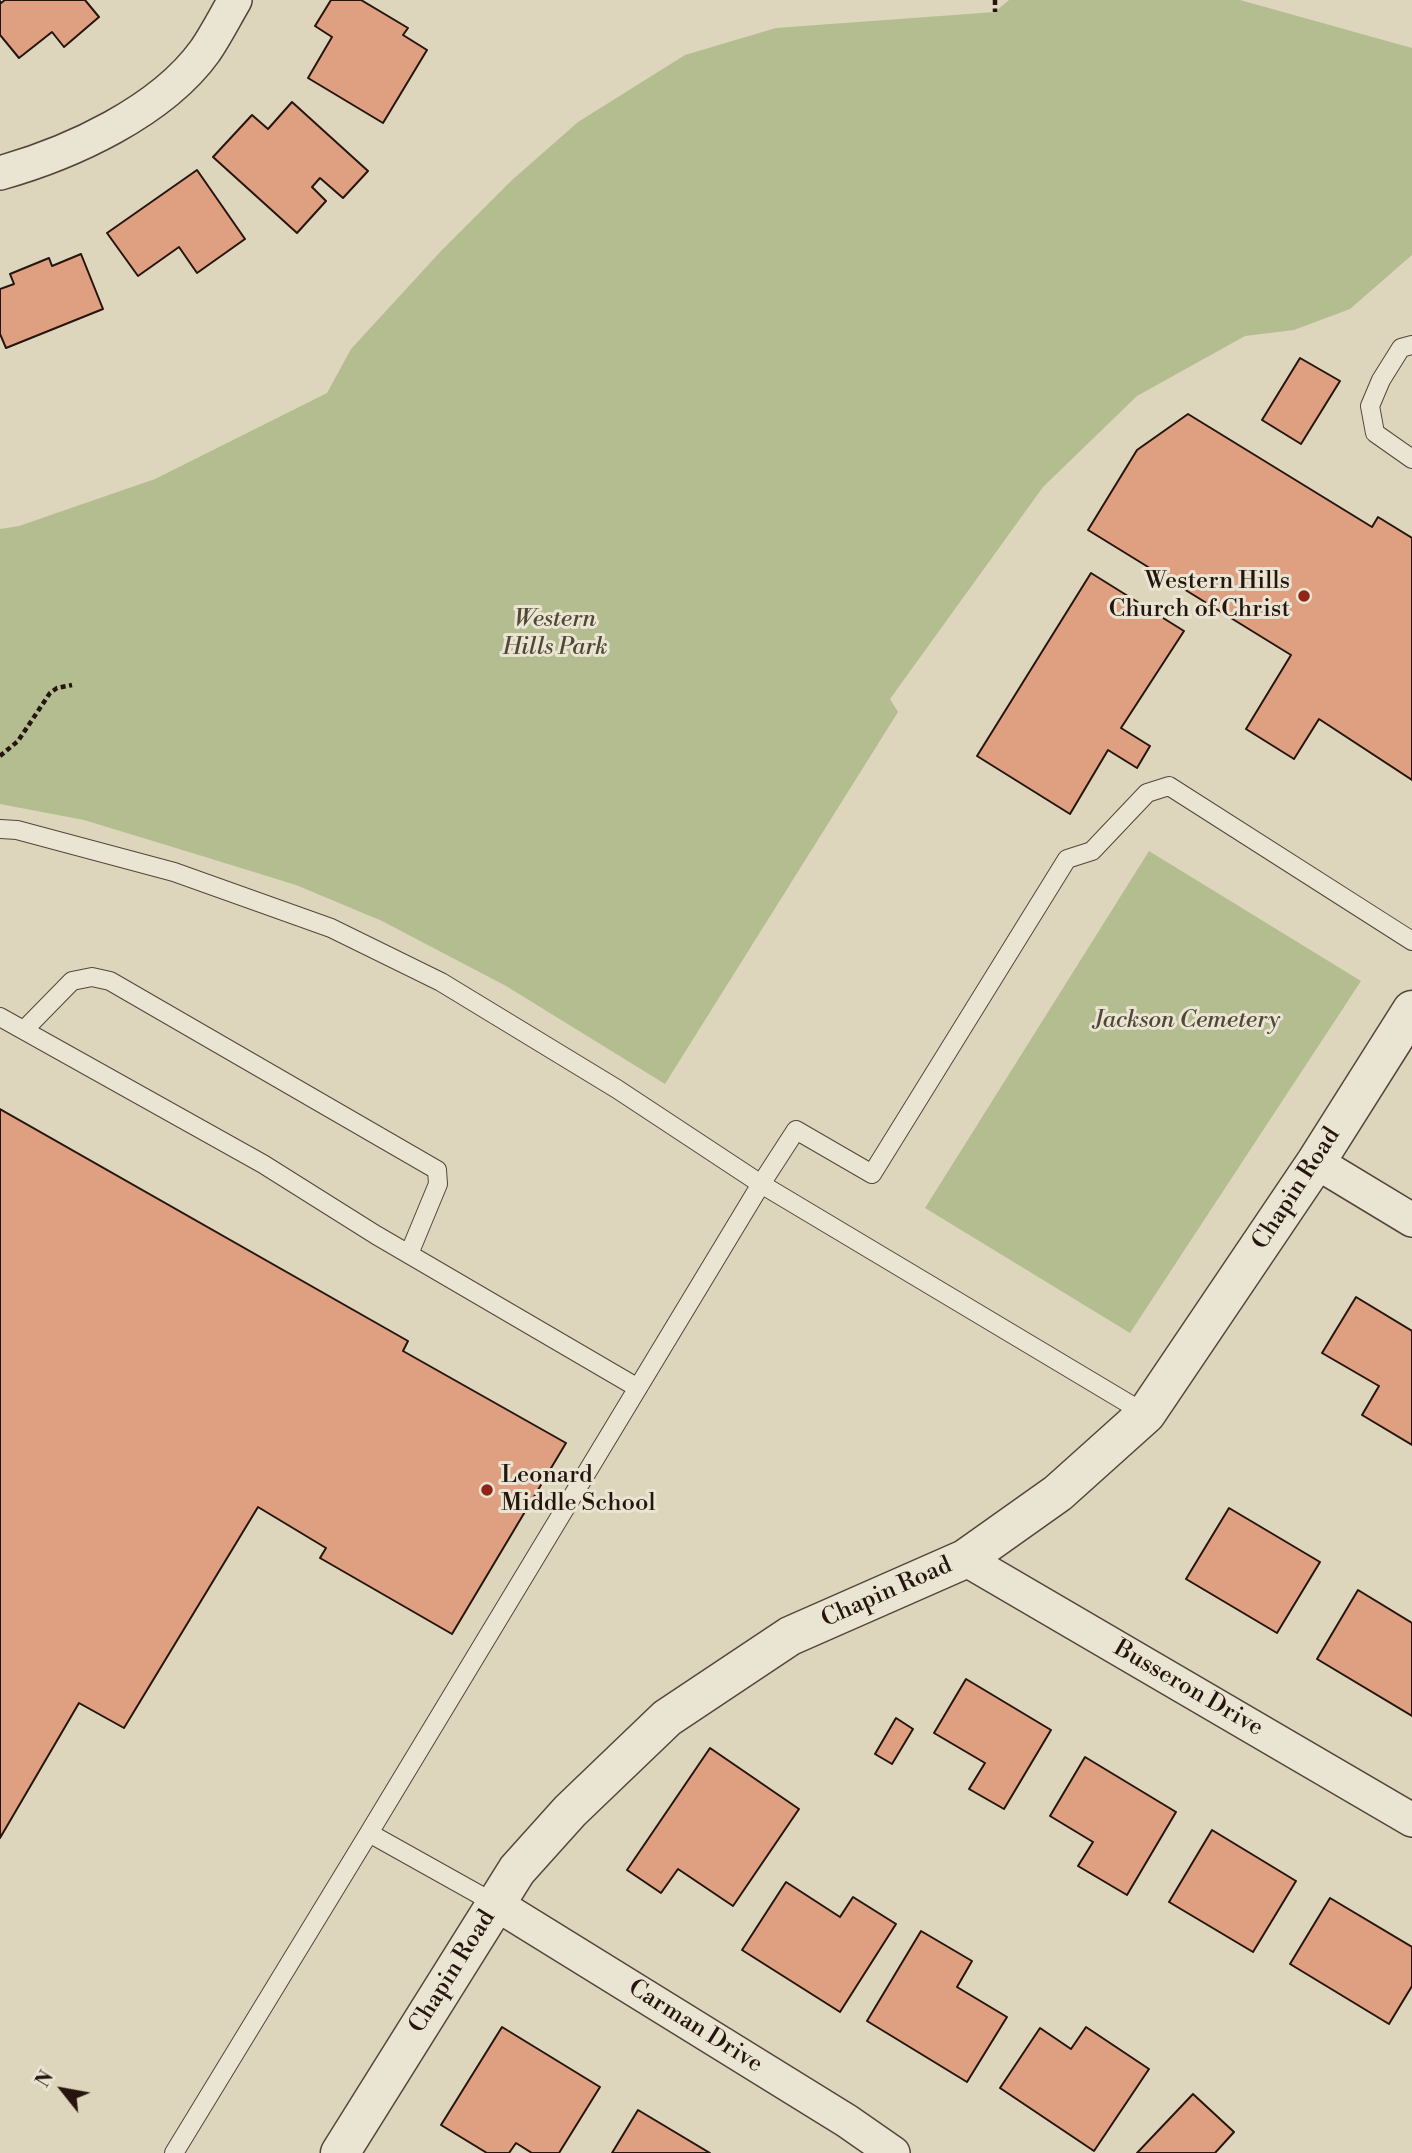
<!DOCTYPE html>
<style>
body{margin:0}
#map{position:relative;width:1412px;height:2153px;overflow:hidden;background:#ded6bc;font-family:"Libre Bodoni",serif}
canvas{display:block}
.north{position:absolute;left:28px;top:2055px;width:70px;height:70px;-webkit-text-stroke:5px #eae4d3;paint-order:stroke;rotate:301deg;font-size:19px;font-weight:700;line-height:28px;text-align:center;color:#26150e}
.north::after{content:'';display:block;margin:auto;width:24px;height:32px;background:#26150e;clip-path:polygon(50% 0,100% 100%,50% 72%,0 100%)}
</style>
<div id="map">
<canvas width="1412" height="2153"></canvas>
<div class="north">N</div>
</div>
<script>
const c = document.querySelector('canvas').getContext('2d');
c.lineJoin = 'round';
function paint(path, color) { c.fillStyle = color; c.fill(path, 'evenodd'); }
function strokePath(path, color, width, dash) { c.strokeStyle = color; c.lineWidth = width; c.lineCap = dash ? 'butt' : 'round'; c.setLineDash(dash || []); c.stroke(path); }
function drawText(font, color, halo, rows, align = 'center') {
  c.font = font + ' "Libre Bodoni",serif'; c.lineWidth = 6; c.setLineDash([]); c.textBaseline = 'middle'; c.strokeStyle = halo; c.fillStyle = color; for (const [text, x, y, turn = 0] of rows) {
    c.save(); c.translate(x, y); c.rotate((+turn || 0) * Math.PI / 180); c.textAlign = isNaN(turn) ? turn : align; if (halo) c.strokeText(text, 0, 0); c.fillText(text, 0, 0); c.restore();
  }
}
const green = new Path2D(`
 M1009 0H1240L1412 48V255L1350 309 1294 330 1245 336 1137 396 1043 487 890 699 898 712 665 1084 506 986 382 921 296 885 189 852 84 820 0 804V529L19 526 155 479 327 393 351 349 441 251 511 181 578 122 685 55 776 28 995 12Z
 M1149 851 1361 981 1130 1333 925 1208Z`);
const building = new Path2D(`
 M5 0H85L99 17 64 47 52 32 19 58 0 35V1L1 3Z
 M331 0H361L408 28 403 35 427 50 383 123 308 78 332 37 315 26Z
 M292 102 368 171 343 198 320 178 312 187 326 201 297 233 213 157 252 115 268 129Z
 M197 170 245 239 197 273 179 247 138 276 107 233Z
 M81 254 103 309 6 348 0 334V289L14 284 10 274 49 258 52 266Z
 M1300 358 1340 381 1301 444 1262 420Z
 M1188 414 1372 527 1378 517 1412 538V780L1319 719 1294 759 1246 729 1291 655 1088 530 1137 450Z
 M1091 573 1184 631 1121 728 1150 746 1137 768 1108 750 1070 814 977 756Z
 M0 1109 408 1341 403 1351 566 1443 452 1634 320 1558 326 1548 258 1507 124 1728 79 1703 0 1838Z
 M1356 1297 1412 1331V1445L1362 1415 1379 1386 1322 1353Z
 M1229 1508 1320 1562 1277 1633 1186 1579Z
 M1358 1590 1412 1623V1716L1317 1659Z
 M966 1679 1051 1730 1004 1809 969 1789 985 1763 934 1733Z
 M896 1718 913 1729 892 1764 875 1754Z
 M710 1748 799 1809 733 1906 678 1869 661 1893 627 1870Z
 M1085 1757 1176 1812 1127 1895 1078 1866 1093 1842 1050 1816Z
 M1212 1830 1296 1881 1253 1952 1169 1902Z
 M786 1882 840 1917 853 1897 896 1924 840 2012 742 1950Z
 M1330 1898 1412 1947V1986L1389 2024 1290 1964Z
 M921 1931 972 1961 957 1987 1007 2017 967 2082 867 2021Z
 M502 2027 600 2087 559 2153H532L516 2143 509 2153H487L441 2125Z
 M1086 2027 1149 2069 1094 2151 1000 2088 1040 2028 1071 2049Z
 M1193 2094 1234 2132 1215 2153H1137Z
 M638 2110 710 2153H612Z`);
const path = new Path2D(`
 M995 0V12
 M0 756 18 741 50 693 57 688 72 685`);
const service = new Path2D(`
 M1412 345 1401 348 1381 380 1370 406 1375 433 1412 459
 M0 829 17 830 174 872 331 928 441 982 617 1089 761 1184 1146 1414
 M0 1017 263 1164 376 1235 638 1388
 M24 1030 72 981 92 977 110 981 437 1170 438 1184 409 1254
 M496 1904 369 1833 761 1184 796 1130 872 1174 1067 859 1092 851 1147 793 1169 786 1412 941
 M174 2153 369 1833`);
const minor = new Path2D(`
 M0 173C71 153 161 112 205 51 216 35 225 17 235 0
 M1316 1162 1412 1220
 M965 1559 1412 1820
 M496 1904 847 2121 893 2153`);
const tertiary = new Path2D(`
 M340 2153 517 1870 570 1811 667 1718 790 1636 965 1559 1058 1493 1146 1414 1316 1162 1412 1010`);
const markers = [
 [1304,596,7,"#8f2418"],
 [487,1490,7,"#8f2418"]
];
const poiNames = [
 ["Western Hills",1290,582],
 ["Church of Christ",1290,610],
 ["Leonard",501,1476,"left"],
 ["Middle School",501,1504,"left"]
];
const parkNames = [
 ["Western",555,620],
 ["Hills Park",555,648],
 ["Jackson Cemetery",1187,1021]
];
const streetNames = [
 ["Chapin Road",1297,1189,-57],
 ["Chapin Road",887,1593,-24],
 ["Busseron Drive",1188,1689,30],
 ["Chapin Road",453,1972,-58],
 ["Carman Drive",695,2027,32]
];
paint(green, '#b3bd90');
paint(building, '#dfa081');
strokePath(building, '#26150e', 2);
strokePath(service, '#54453a', 20);
strokePath(minor, '#54453a', 36);
strokePath(tertiary, '#54453a', 41);
strokePath(path, '#26150e', 4.5, [5, 3.5]);
strokePath(service, '#eae4d3', 18);
strokePath(minor, '#eae4d3', 33);
strokePath(tertiary, '#eae4d3', 38);
for (const [x, y, r, color] of markers) { const dot = new Path2D(); dot.arc(x, y, r, 0, 2 * Math.PI); c.fillStyle = color; c.fill(dot); strokePath(dot, '#eae4d3', 2.5); }
drawText('24px', '#26150e', '#eae4d3', poiNames, 'right');
drawText('italic 24px', '#504735', '#eae4d3', parkNames);
drawText('24px', '#26150e', '#eae4d3', streetNames);
</script>
